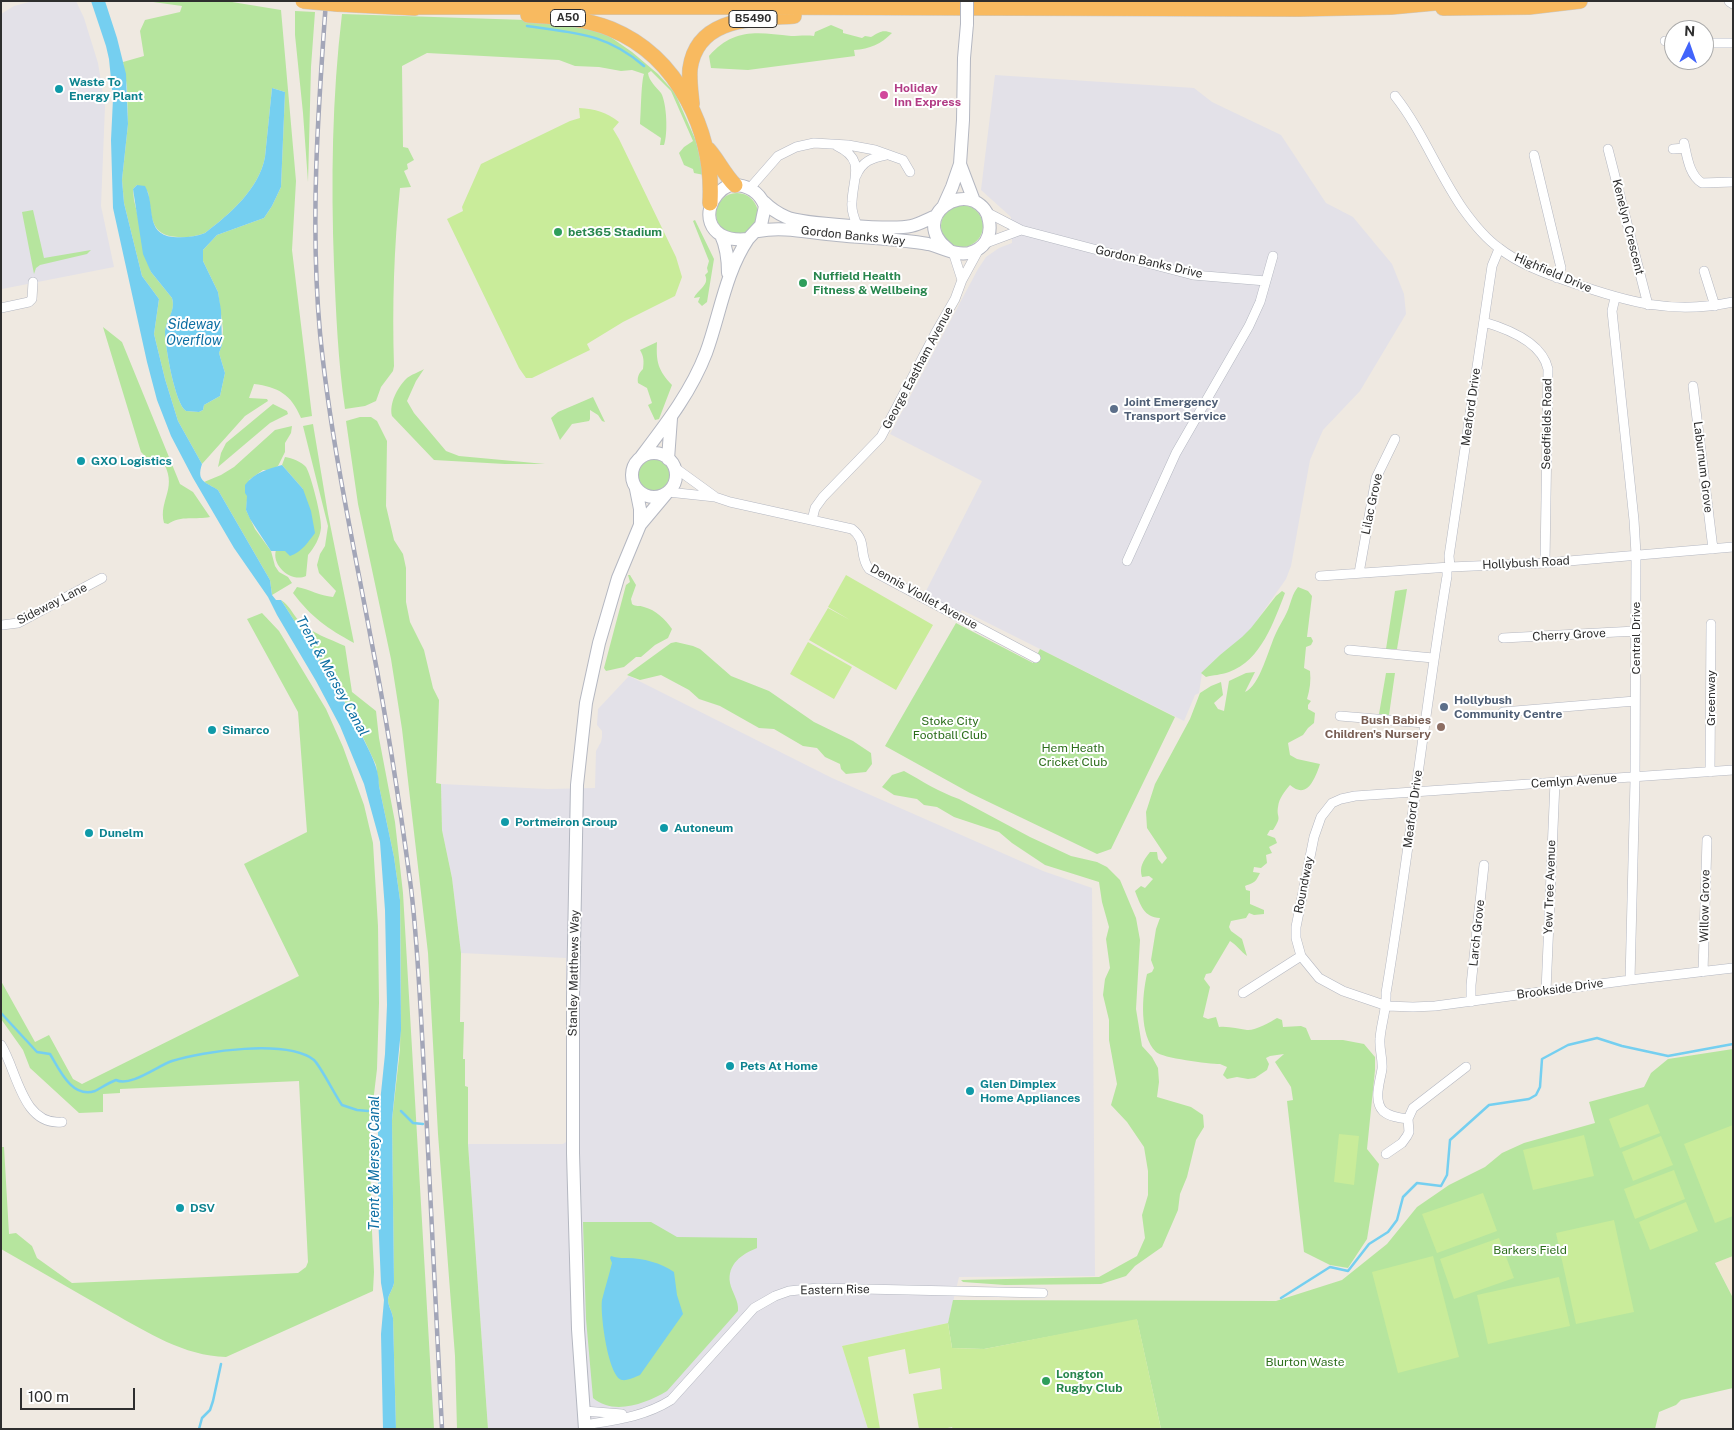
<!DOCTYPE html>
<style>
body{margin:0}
#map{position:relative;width:1734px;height:1430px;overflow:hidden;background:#efe9e1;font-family:"Public Sans",sans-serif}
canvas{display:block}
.frame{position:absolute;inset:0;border:2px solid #2e2e2e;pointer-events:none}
.north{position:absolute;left:1664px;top:20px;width:50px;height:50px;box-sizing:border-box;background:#fff;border:1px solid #ababab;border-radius:50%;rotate:3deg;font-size:14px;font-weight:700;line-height:20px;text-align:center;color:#2e2e2e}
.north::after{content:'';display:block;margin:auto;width:18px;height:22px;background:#4264fb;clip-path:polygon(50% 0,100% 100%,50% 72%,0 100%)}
.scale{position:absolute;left:20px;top:1388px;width:115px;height:22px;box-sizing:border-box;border:2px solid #2e2e2e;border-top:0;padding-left:6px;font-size:15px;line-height:18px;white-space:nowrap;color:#2e2e2e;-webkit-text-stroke:4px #fff;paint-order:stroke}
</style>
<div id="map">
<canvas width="1734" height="1430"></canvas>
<div class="frame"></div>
<div class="north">N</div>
<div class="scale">100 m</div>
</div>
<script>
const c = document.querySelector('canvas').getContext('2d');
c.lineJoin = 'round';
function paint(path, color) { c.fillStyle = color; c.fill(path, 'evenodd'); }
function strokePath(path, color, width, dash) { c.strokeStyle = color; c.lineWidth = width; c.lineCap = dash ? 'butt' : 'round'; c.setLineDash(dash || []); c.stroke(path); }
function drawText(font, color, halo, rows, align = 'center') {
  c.font = font + ' "Public Sans",sans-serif'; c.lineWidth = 4; c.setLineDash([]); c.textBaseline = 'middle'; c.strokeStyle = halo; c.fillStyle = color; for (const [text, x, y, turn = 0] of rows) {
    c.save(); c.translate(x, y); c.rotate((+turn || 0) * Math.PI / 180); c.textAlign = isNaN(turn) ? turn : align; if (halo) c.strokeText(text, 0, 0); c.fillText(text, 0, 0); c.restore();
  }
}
const industrial = new Path2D(`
 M33 1H76L84 18 98 63 105 106 101 206 114 267 2 289 1 14 14 6Z
 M995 75 1194 88 1212 102 1281 135 1326 203 1353 217 1392 264 1404 294 1406 314 1360 391 1323 430 1310 460 1291 566 1286 579 1251 629 1236 644 1220 655 1202 673 1199 693 1195 695 1184 721 962 610 959 614 924 595 982 481 890 434 978 269 986 257 999 248 1012 243 1011 217 981 190Z
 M629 676 832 778 1043 871 1092 888 1095 1276 959 1277 948 1323 842 1346 868 1429H488L468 1144H563L566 1142V958L461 953 452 878 442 830 441 784 548 789 595 788 596 751 601 742 602 737V731L597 725 598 709Z`);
const education = new Path2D(`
 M1733 1256V1298L1715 1262Z`);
const green = new Path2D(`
 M146 1H226L281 10 296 181 292 250 312 416 301 418C291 394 278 387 254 384L249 398 267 399 268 401 245 416 202 464 178 421 165 379 154 334 159 299 142 276 124 203 122 180 128 124 127 87 123 62 144 56 140 31 145 20 180 12 182 6ZM272 88 285 92 281 187 272 206 264 218 217 235 203 250V261L218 292 223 329 222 345 219 353 225 373 220 396 204 405 203 410 199 412 186 411C175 404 165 346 165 332 166 319 176 312 172 298L151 272 134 200 133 189 137 185 148 192C152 215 149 236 178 237 187 238 197 236 205 233 230 214 259 189 265 157Z
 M295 11 315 12 311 67 308 182 303 113 295 35Z
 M342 14 526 20 571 24 606 34 632 52 658 74 675 93 696 141 704 175 694 173 693 169 684 165 679 153 684 147 693 141 671 91 651 71 648 73C649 81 656 87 661 93 667 103 668 135 664 145H660L661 138 640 124C641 113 641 82 644 74L632 70 621 71 599 67 575 66 559 60 427 53 402 66 403 147 408 148 414 160 407 164 408 169 404 171 411 187 400 188C394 247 392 306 394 366L393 371 381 387 376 401 365 406 345 409C338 361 336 313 334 265 331 181 332 97 342 14Z
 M831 25 843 30V33L862 38 865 36 871 37C879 32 883 29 892 33 881 44 870 49 854 50L855 56 748 70 711 68 709 56C733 28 757 32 791 36 798 36 806 35 814 36L815 32Z
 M716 214a21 21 0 1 1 42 0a21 21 0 1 1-42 0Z
 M941 226a21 21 0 1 1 42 0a21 21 0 1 1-42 0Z
 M33 210 44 258 91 250 87 254 40 265 36 268 34 274 22 212Z
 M695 220 714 259 707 302 702 306 698 302 700 297 694 298C698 289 710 285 705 275L708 272 707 268 709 261 693 221Z
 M103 327 122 342 180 484 193 492 210 517C196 520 181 515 168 524L164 523C158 499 180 487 161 459L147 458 141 452Z
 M657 342C656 362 658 370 672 385L659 419 655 420 648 405 652 403 647 388 638 383C637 377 639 373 643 369 644 361 644 357 640 350Z
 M424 369 416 381 407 401 414 413 446 451 459 456 545 464H505L434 460 392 416C389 404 397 388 406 379 410 375 419 372 424 369Z
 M593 397 605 422 602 421 598 415 590 410V419L589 421 572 424 560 440 551 418 558 412Z
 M273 404 287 411 288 414 270 423 218 467 221 453 226 443Z
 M360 417H371L377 421 387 441 386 506 394 540 403 554 406 568V602L410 622 424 650 433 688 439 700 436 783 441 784 442 830 452 878 461 953 460 1022H464L463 1059H465V1086L468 1087V1144L488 1429H457L455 1356 438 1134 428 953 402 729 391 659 358 504 346 421Z
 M313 424 328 514 354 643C327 628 312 618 293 593L297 587C309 589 320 596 333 597L336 591 319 573 317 565 320 554 325 546 328 526 303 426Z
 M292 426 291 433 285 443V452L278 466 271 470H263L249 480 246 510 255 529 271 551 275 566 279 572 288 577 292 583 272 595 270 580 218 490 204 482 221 475 234 467 275 430Z
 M636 474a18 18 0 1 1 36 0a18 18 0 1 1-36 0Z
 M285 457C292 458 302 462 306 467 311 475 322 518 321 528 320 538 314 548 308 555L306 576C292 583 271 566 276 550L285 551 303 489 282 465Z
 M628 575H630L636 585 631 599 632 604C636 607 639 605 644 607 656 610 665 619 672 629L668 638 655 645 641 657H636L624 667 606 671 604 668 626 585 630 582Z
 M1298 587 1308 591 1312 596 1307 637H1311L1313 641 1311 645 1306 647 1304 668 1310 671C1311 681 1310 689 1307 699L1311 701 1308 705V709L1315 713 1314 723 1308 728 1303 735 1288 743 1290 755 1297 759 1320 764C1315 779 1307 800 1290 785 1285 791 1279 798 1278 807 1276 819 1283 815 1273 830H1270L1267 835 1275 838 1277 843 1269 847 1272 853 1266 855 1267 863 1261 868 1254 867 1253 872 1260 873C1255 883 1255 882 1245 886L1246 890 1250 891V904L1264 910V914L1254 915 1249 913 1246 918 1231 921 1229 927 1231 931 1242 939 1247 956C1241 952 1237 945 1230 941L1211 973 1206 974 1204 979 1210 987 1203 1017 1208 1019 1216 1017 1219 1027C1229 1026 1238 1029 1247 1030 1254 1031 1271 1022 1277 1018L1282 1020 1283 1027 1301 1026 1306 1028 1311 1040H1343L1364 1044 1375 1057V1070L1367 1149 1379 1164 1367 1239 1348 1268 1330 1265 1304 1252 1287 1101 1293 1100 1291 1087 1275 1062 1284 1054 1270 1056 1266 1058 1269 1064 1267 1070 1255 1078 1248 1079 1237 1077 1227 1079 1223 1075 1227 1067 1220 1064C1209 1064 1162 1058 1156 1052 1139 1035 1142 996 1147 974L1152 972 1154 968 1151 960 1156 929 1160 918C1144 918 1140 904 1135 891L1141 886 1145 888 1153 879 1149 876 1142 877C1139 867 1143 861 1150 852H1157L1158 859 1162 864 1167 858 1147 828 1146 812 1155 784 1190 719 1200 693 1211 686 1221 682 1223 695 1214 703 1218 709 1224 711 1229 681 1246 673 1255 672 1245 692C1260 686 1269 647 1276 633 1279 626 1284 619 1287 612 1291 603 1292 594 1298 587Z
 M1407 589 1397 649H1386L1395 591Z
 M1282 591 1285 593C1274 621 1261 661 1229 672 1221 675 1213 675 1206 677L1201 673 1220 655 1242 637 1251 628 1276 596Z
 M281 600C290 606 292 613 299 621 311 633 330 639 345 646L352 692 376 711 379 738 395 822 403 893 434 1429H396L393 1318C392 1311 388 1306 388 1300 388 1295 393 1289 394 1283L392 1120 400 1049 401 991 400 900 394 857 379 786 376 765 353 716 331 678Z
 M262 613 279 631 326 709 343 747 364 805 373 843 378 926 379 1003 377 1069 370 1128 371 1211 374 1272 373 1291 226 1357C184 1356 147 1332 111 1312 74 1291 38 1270 1 1249V1147H4L9 1234 16 1233 32 1246 37 1258 72 1283 298 1273 306 1267 308 1262 299 1081 120 1089V1093L103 1094V1112L79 1113 30 1068 23 1050 1 1019V981L35 1042 49 1035 73 1079 82 1084 299 976 244 864 307 832 298 712 247 619Z
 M956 623 1033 663 1040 649 1175 717 1111 849 1097 854 970 793 885 746Z
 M676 642 693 646 700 649 731 676 769 691 814 722 853 741 871 753 872 764 866 772 846 774 841 769 840 764 825 757 817 748 803 746 774 729 759 728 720 706 699 699 689 690 661 675 640 680 627 675 671 643Z
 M1386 673H1395L1389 715 1379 714Z
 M904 771C922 781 939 792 959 799L1030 837 1071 856 1097 862 1107 867 1120 880 1136 918 1140 940 1136 1009 1142 1046 1152 1057 1158 1068 1159 1082 1157 1097 1191 1107 1203 1115 1204 1127 1196 1140 1187 1177 1180 1194 1178 1210 1162 1247 1135 1266 1126 1276 1101 1284 1005 1285 963 1282 961 1280 1099 1277 1137 1256 1145 1238 1142 1215 1148 1195V1171L1144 1147 1127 1122 1111 1105 1117 1084 1109 1040V1020L1103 995 1105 979 1110 968 1106 939 1109 927 1102 902 1099 882 1045 865 1012 843 999 832 954 817 937 807 924 805 917 799 894 795 882 787 892 775Z
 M1733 1049V1256L1715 1263 1733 1298V1388L1681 1400 1676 1405 1659 1412 1655 1429H1161L1137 1320 984 1349 952 1348 948 1323 953 1300 1276 1301 1342 1280 1387 1244 1417 1207 1449 1185 1485 1167 1502 1153 1524 1143 1595 1123 1589 1102 1644 1087 1651 1073 1668 1059Z
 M583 1222H651L677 1237 757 1238V1248C742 1254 727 1264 730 1283 732 1293 739 1300 738 1311L667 1391C647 1403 614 1416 593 1398L586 1319Z`);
const pitch = new Path2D(`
 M579 108C596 109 606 112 619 122L613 129 619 139 676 257 682 277 675 296 623 322 587 344 590 350 532 378H526L519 368 447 219 463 211 462 207 481 164 570 121 580 118Z
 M846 575 933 625 896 690 809 640 828 608 850 620 828 607Z
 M808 642 852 667 834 699 790 674Z
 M1648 1104 1660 1133 1620 1148 1609 1119Z
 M1733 1125V1216L1715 1223 1684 1144Z
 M1339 1134 1359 1136 1354 1185 1334 1182Z
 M1584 1135 1594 1176 1533 1190 1523 1150Z
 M1661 1136 1673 1165 1633 1181 1622 1152Z
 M1674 1170 1685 1199 1635 1219 1624 1189Z
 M1483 1193 1497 1231 1437 1253 1422 1214Z
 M1686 1202 1698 1231 1650 1250 1639 1222Z
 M1614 1220 1634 1312 1576 1324 1556 1233Z
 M1499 1238 1514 1278 1454 1299 1440 1259Z
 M1433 1256 1459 1357 1398 1373 1372 1272Z
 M1559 1277 1570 1326 1488 1344 1477 1295Z
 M1137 1319 1161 1429H953L952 1427 943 1429H919L913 1394 942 1389 940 1368 909 1374 905 1349 868 1357 880 1429H868L842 1346 948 1323 952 1348 984 1349Z`);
const water = new Path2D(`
 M91 1H105L117 38 126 74 128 124 122 180 124 203 142 276 159 299 154 334 165 379 178 421 202 464C196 482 206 482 218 490L270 580 272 595 276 600H281C309 644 340 688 362 736 370 753 379 767 379 786L394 857 400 900 401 1030 392 1120 394 1283C393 1289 388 1295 388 1300 388 1306 392 1311 393 1318L396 1429H383L381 1334 384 1300 381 1283 378 1215V1122L385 1054 387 1005 385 910 380 842 364 784 340 726 316 681 277 615 268 597 234 548 193 478 171 436 157 400 147 362 113 208 111 140 113 99 109 59 106 46Z
 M272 88 285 92 281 187 272 206 264 218 217 235 203 250V261L218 292 221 310 222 345 219 353 225 373 220 396 204 405 203 410 199 412 186 411C175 404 165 346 165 332 166 319 176 311 172 298L151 272 143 254 133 189 137 185 145 186C156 205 144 234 173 237 184 238 195 237 205 233 230 214 259 189 265 157Z
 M282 465 303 489 311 511 315 533C308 542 302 552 290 556L285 551H271L250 519 246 510 247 496 245 493V485C255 472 268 469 282 465Z
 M611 1256C618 1258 621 1258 627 1258 643 1258 661 1263 674 1272L677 1295 683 1314 640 1375C635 1377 627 1381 622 1380 608 1377 600 1313 602 1300 605 1288 609 1275 612 1263L610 1258Z`);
const stream = new Path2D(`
 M527 26C575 33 606 33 644 66
 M1 1013 37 1052 50 1054C59 1069 72 1099 95 1091 101 1088 108 1083 116 1080 131 1087 157 1066 172 1061 203 1051 287 1039 314 1060 321 1067 335 1095 342 1105L357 1110 368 1111
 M401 1111 413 1123 423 1124
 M1281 1298 1330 1267 1348 1271 1369 1244 1388 1232 1397 1220 1403 1197 1417 1183 1441 1186 1447 1175 1450 1140 1489 1105 1529 1099 1536 1095 1540 1087 1542 1059 1568 1045 1597 1038 1622 1046 1668 1056 1733 1044
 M199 1429 202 1418 210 1410 213 1401 221 1364`);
const minor = new Path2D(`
 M1665 41 1674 42
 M1704 43H1733
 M1395 96C1422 130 1438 173 1463 209 1473 223 1485 238 1499 248 1519 264 1546 274 1570 282 1627 302 1672 315 1733 302
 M1684 143C1687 156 1689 175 1702 183L1733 182
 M837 146C866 160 853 176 852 202 851 210 854 218 857 225
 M1608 149 1648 305
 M1673 149 1685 148
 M1534 155 1561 268 1557 278
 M856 176C862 161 872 158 886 155
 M750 188 778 156 796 147 814 143 848 145 875 150 903 160 910 172
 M988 213 1021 230 1193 275 1266 281
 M986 243 1021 230
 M953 252 962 280
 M1704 271 1715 306
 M1615 298 1612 311 1634 520 1636 554 1635 780 1630 980
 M1 308 29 302 32 299 33 282
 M1484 322C1508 329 1542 342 1548 369L1545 563
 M1693 386 1713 549
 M674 467 714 496
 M668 492 715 497 730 502 852 529C868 541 858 555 869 569L1036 658
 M812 520 815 508 823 497 881 437 936 332 955 299 962 280 979 249
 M1127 561 1176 453 1249 326 1260 302 1273 256
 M1450 567 1449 556 1492 266 1499 249
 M1359 573 1376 478 1395 439
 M1320 576 1450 567 1545 563 1733 547
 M2 625 18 623 102 578
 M1503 638 1636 631
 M1349 650 1433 658
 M1503 712 1635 701
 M1340 716 1424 723
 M1733 770 1355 796 1341 799 1332 803 1321 817 1314 837 1296 927V938L1301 956 1319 978 1343 991 1387 1006 1413 1007 1435 1006 1630 980 1733 968
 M1710 772 1711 624
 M1703 972 1707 840
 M1546 991 1555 782
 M1243 993 1301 956
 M1471 1002V985L1484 865
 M1 1045C17 1070 22 1126 62 1122
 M1408 1119C1400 1118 1390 1117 1383 1111 1373 1100 1380 1082 1382 1069 1383 1059 1379 1049 1380 1039 1381 1023 1387 1009 1386 993 1409 855 1424 715 1447 576V567
 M1386 1154 1402 1143 1407 1136 1409 1132 1408 1119 1413 1108 1466 1067
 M584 1411 622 1414
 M584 1425C615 1420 644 1417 671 1400L754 1308 775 1296 789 1291 818 1288 1043 1293`);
const tertiary = new Path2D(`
 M1730 1 1733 3`);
const secondary = new Path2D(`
 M960 164 974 201
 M730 185C746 184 759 191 765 206L761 225 748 239C739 240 730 240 721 235 700 222 710 193 730 185Z
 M764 202C770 208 777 213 786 217 801 224 894 230 911 226 920 224 928 219 936 216
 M943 207 952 187 960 164 963 120 964 58 967 24
 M758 231C785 226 810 233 837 235 867 238 899 239 928 244 942 247 955 256 969 253 984 249 992 237 989 221 988 212 982 205 974 201 954 193 929 211 935 232 937 240 943 245 949 250
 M721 235C727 248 728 259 728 273
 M632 475a22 22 0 1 1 44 0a22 22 0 1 1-44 0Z
 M641 457C666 424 691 392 706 353 720 315 725 273 748 239
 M668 459 671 418
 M636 489 640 509V525
 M585 1429 578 1329 573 1153V997L577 785 586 703 599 643 618 578 640 525 666 494`);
const trunk = new Path2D(`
 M337 4 415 8
 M407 7H733L1299 9 1391 7 1456 1
 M1443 8 1529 7 1580 1
 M528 15C556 17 584 18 611 29 679 57 714 133 710 203
 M692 104C691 93 689 81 690 69 697 16 755 19 794 16
 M708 149C718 160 724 174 735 185`);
const rail = new Path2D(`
 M326 1C318 111 310 223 320 333 330 436 352 537 371 639 387 721 400 805 411 888 419 955 421 1023 425 1090 431 1203 436 1316 442 1429`);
const secondaryBridge = new Path2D(`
 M967 1V24`);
const trunkBridge = new Path2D(`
 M303 1 337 4`);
const markers = [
 [59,89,5,"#0f9aa8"],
 [884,95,5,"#d1479c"],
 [558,232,5,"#2e9e5b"],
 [803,283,5,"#2e9e5b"],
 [1114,409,5,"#5c6f8a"],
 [81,461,5,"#0f9aa8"],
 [1444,707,5,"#5c6f8a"],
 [1441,727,5,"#8d6e63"],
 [212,730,5,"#0f9aa8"],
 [505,822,5,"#0f9aa8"],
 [664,828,5,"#0f9aa8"],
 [89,833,5,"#0f9aa8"],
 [730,1066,5,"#0f9aa8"],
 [970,1091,5,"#0f9aa8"],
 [180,1208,5,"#0f9aa8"],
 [1046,1381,5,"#2e9e5b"]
];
const shields = [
 [568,18,35],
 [753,19,48]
];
const shieldNames = [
 ["A50",568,18],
 ["B5490",753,19]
];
const cultureNames = [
 ["Waste To",69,82],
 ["Energy Plant",69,96],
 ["GXO Logistics",91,461],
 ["Simarco",222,730],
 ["Portmeiron Group",515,822],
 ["Autoneum",674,828],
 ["Dunelm",99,833],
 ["Pets At Home",740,1066],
 ["Glen Dimplex",980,1084],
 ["Home Appliances",980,1098],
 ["DSV",190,1208]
];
const hotelNames = [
 ["Holiday",894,88],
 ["Inn Express",894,102]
];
const streetNames = [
 ["Kenelyn Crescent",1628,227,76],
 ["Gordon Banks Way",853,236,6],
 ["Gordon Banks Drive",1149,262,13],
 ["Highfield Drive",1553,273,23],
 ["George Eastham Avenue",918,368,-62],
 ["Meaford Drive",1471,407,-82],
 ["Seedfields Road",1547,424,-89],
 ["Laburnum Grove",1703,467,83],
 ["Lilac Grove",1372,504,-78],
 ["Hollybush Road",1526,563,-3],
 ["Dennis Viollet Avenue",924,597,29],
 ["Sideway Lane",52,604,-27],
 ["Cherry Grove",1569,635,-3],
 ["Central Drive",1636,638,-90],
 ["Greenway",1711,698,-90],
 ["Cemlyn Avenue",1574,781,-4],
 ["Meaford Drive",1413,809,-82],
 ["Roundway",1304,885,-79],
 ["Yew Tree Avenue",1550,887,-88],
 ["Willow Grove",1705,906,-89],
 ["Larch Grove",1477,933,-84],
 ["Stanley Matthews Way",574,973,-89],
 ["Brookside Drive",1560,989,-8],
 ["Eastern Rise",835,1290,-1]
];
const leisureNames = [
 ["bet365 Stadium",568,232],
 ["Nuffield Health",813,276],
 ["Fitness & Wellbeing",813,290],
 ["Longton",1056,1374],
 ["Rugby Club",1056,1388]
];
const serviceNames = [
 ["Joint Emergency",1124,402],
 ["Transport Service",1124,416],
 ["Hollybush",1454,700],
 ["Community Centre",1454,714]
];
const educationNames = [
 ["Bush Babies",1431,720],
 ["Children's Nursery",1431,734]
];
const parkNames = [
 ["Stoke City",950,721],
 ["Football Club",950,735],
 ["Hem Heath",1073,748],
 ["Cricket Club",1073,762],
 ["Barkers Field",1530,1250],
 ["Blurton Waste",1305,1362]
];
const waterNames = [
 ["Sideway",194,325],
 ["Overflow",194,341],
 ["Trent & Mersey Canal",332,676,61],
 ["Trent & Mersey Canal",375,1163,-90]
];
paint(industrial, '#e3e1e8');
paint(education, '#f0e6d1');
paint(green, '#b6e59e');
paint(pitch, '#c9ec9a');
paint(water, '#75cff0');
strokePath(stream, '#75cff0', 2.5);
strokePath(minor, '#b4b7c1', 10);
strokePath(tertiary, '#b4b7c1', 12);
strokePath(secondary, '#b4b7c1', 14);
strokePath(trunk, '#c9c9c9', 16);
strokePath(minor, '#fff', 9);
strokePath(tertiary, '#fff', 11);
strokePath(secondary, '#fff', 12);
strokePath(trunk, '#f8ba60', 15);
strokePath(rail, '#a3a6b8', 4.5);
strokePath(rail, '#fff', 2.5, [8]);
strokePath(secondaryBridge, '#b4b7c1', 14, []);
strokePath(trunkBridge, '#c9c9c9', 16, []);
strokePath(secondaryBridge, '#fff', 12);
strokePath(trunkBridge, '#f8ba60', 15);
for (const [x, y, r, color] of markers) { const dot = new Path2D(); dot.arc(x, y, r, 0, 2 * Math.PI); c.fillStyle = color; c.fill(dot); strokePath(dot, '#fff', 2); }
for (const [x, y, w] of shields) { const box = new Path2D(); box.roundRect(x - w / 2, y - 8.5, w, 17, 4); c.fillStyle = '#fff'; c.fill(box); strokePath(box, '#2e2e2e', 1); }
drawText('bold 11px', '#2e2e2e', null, shieldNames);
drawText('bold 12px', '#0d838f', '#fff', cultureNames, 'left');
drawText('bold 12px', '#b23c85', '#fff', hotelNames, 'left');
drawText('12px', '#2e2e2e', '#fff', streetNames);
drawText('bold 12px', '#27864d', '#fff', leisureNames, 'left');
drawText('bold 12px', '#4e5e75', '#fff', serviceNames, 'left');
drawText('bold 12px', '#785e54', '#fff', educationNames, 'right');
drawText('12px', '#2c6e1b', '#fff', parkNames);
drawText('italic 14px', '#0d6fa3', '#fff', waterNames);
</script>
